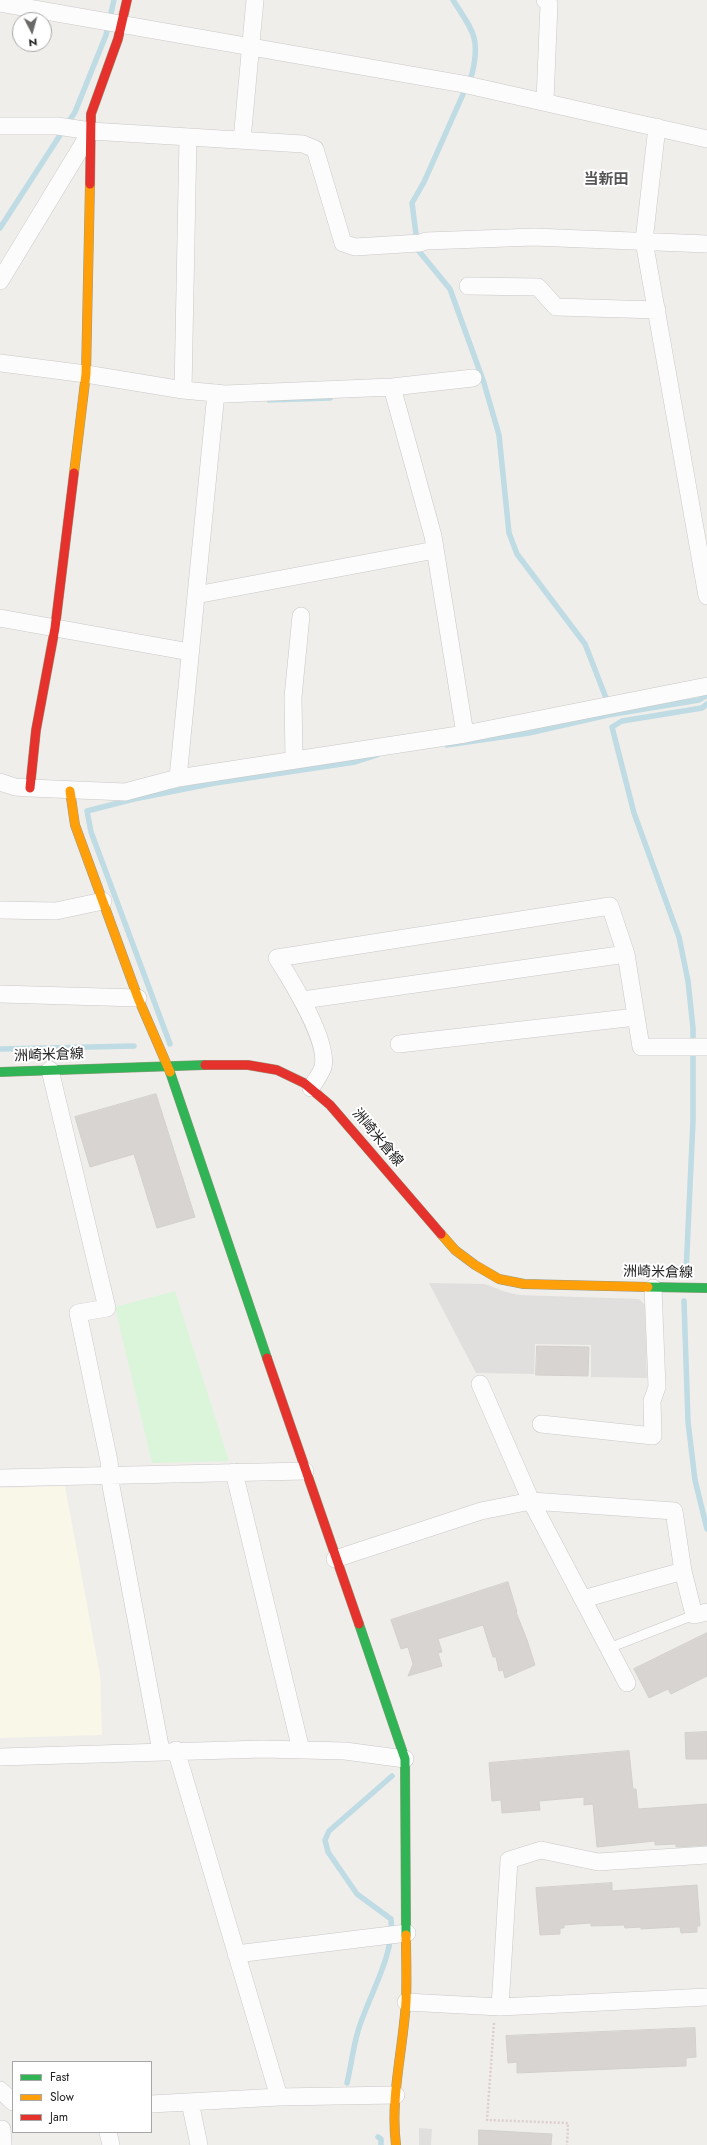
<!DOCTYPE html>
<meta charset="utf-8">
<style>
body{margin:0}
#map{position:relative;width:707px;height:2145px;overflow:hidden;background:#f0eeeb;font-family:Jost,sans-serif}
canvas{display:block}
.legend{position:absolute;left:12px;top:2061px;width:140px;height:72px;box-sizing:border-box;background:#fff;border:1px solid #a7a7a7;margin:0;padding:5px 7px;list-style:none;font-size:12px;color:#222}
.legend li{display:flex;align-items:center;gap:8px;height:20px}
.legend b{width:20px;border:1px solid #a7a7a7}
.north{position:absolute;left:12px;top:12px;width:40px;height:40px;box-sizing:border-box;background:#fff;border:1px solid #a7a7a7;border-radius:50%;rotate:174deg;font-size:11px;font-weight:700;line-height:16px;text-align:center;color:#222}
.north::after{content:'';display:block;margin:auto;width:14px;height:18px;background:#6a6968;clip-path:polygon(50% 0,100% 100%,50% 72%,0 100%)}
</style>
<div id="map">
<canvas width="707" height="2145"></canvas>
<ul class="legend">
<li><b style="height:5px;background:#30b455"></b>Fast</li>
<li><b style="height:5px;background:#ff9f0a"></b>Slow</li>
<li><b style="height:5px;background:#e5322d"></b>Jam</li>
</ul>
<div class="north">N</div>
</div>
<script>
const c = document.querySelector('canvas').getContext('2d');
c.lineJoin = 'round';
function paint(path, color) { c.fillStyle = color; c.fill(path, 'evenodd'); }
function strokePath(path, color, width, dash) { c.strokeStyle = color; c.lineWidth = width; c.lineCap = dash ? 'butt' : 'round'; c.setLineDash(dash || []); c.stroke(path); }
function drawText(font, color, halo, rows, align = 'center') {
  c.font = font + ' Jost,"Noto Sans JP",sans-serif'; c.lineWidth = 4; c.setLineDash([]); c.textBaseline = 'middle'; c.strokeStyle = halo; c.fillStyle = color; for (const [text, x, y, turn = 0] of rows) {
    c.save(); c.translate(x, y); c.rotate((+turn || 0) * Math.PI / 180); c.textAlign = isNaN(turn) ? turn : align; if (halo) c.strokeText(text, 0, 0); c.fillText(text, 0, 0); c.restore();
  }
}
const education = new Path2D(`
 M65 1486 100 1675 102 1735 0 1738V1488Z`);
const park = new Path2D(`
 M175 1291 229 1461 152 1463 115 1307Z`);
const parking = new Path2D(`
 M429 1283 485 1284 503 1291 519 1295 639 1299 645 1305 647 1378 591 1377V1345L535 1344 534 1374 476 1373Z
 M419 2128 432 2129 431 2145H419Z`);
const stream = new Path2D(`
 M453 0C472 30 481 37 472 74L424 182 412 203 418 250 450 289 484 383 499 435 509 533 517 554 585 644 608 703
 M0 228 75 112 106 35 114 0
 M269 400 330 398
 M447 745 529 733 608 715 699 700 707 695
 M170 1044 91 832 87 811 134 799 215 783 355 762 377 755
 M0 1049 134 1046
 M686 1273 693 1121V1028L688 981 679 937 634 813 612 727 622 721 702 708 707 704
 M684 1301 688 1422 695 1480 707 1529
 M347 2083C351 2066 353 2048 358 2031 368 1997 395 1955 391 1919L357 1894 328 1852 325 1840 329 1831 392 1776
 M378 2137 381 2139V2145`);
const building = new Path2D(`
 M156 1094 195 1217 157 1228 134 1154 90 1167 75 1117Z
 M537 1346 589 1347 588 1376 536 1375Z
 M508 1582 517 1612H516L527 1640 535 1665 505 1678 503 1670 499 1671 496 1657H493L483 1625 438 1639 442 1652 438 1653 442 1666 408 1676 413 1664 408 1647 401 1649 391 1620Z
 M707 1633V1676L671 1694 668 1689 649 1698 634 1669Z
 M707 1732V1759H686L685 1733Z
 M629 1751 633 1789H636L638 1809 707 1804V1845L676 1847V1844L655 1845V1841L597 1847 593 1804 584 1805V1797L539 1801 540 1810 502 1813 501 1800 492 1801 489 1763Z
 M612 1883V1891L697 1885 700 1926H697V1932L681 1933 680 1927H676L641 1929V1927L625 1928 624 1925 591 1926V1923L564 1925V1928H560V1934L540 1935 536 1888Z
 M695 2028 696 2057 686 2058V2066L517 2073V2062L508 2063 506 2036Z
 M479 2130 552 2134 551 2145H479Z`);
const path = new Path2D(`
 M494 2023 487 2120 568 2123 567 2145`);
const lane = new Path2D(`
 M609 1648 694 1615`);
const street = new Path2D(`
 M0 3 463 84 707 139
 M545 101 549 4 545 0
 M0 126H57L91 131 303 144 315 149 343 243 355 247 420 243 426 241 534 237 707 244
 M657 127 644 241 707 596
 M242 140 255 0
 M0 281 91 131
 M468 286 538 287 556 307 657 310
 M0 363 86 374 183 390 225 394 392 387 473 378
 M392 387 433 536 465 734
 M183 390 188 137
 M196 595 435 550
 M0 618 190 652
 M294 760 293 697 301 616
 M178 778 216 393
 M0 782 15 787 30 788 125 792 178 778 465 734 707 686
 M0 910 56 911 103 901
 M0 994 138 998
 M303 1000 626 954
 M399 1044 636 1017
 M50 1070 107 1308 78 1313 109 1461 111 1486 161 1751
 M311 1088C314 1082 321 1074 323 1067 329 1041 291 980 277 958L610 906 626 954 641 1047H707
 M480 1384 531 1501 627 1683
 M541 1424 653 1436 652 1401 657 1387 653 1288
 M234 1472 301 1750
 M0 1478 305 1471
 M335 1559 481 1511 531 1501 674 1511 683 1571 694 1615 707 1612
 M583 1599 683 1571
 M176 1750 279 2097
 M0 1757 263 1749 345 1751 405 1759
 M236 1954 407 1933
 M406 2002 500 2007 707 1997
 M500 2007 509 1860 541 1850 598 1862 707 1855
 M0 2090 13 2102
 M190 2102 199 2145
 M151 2104 279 2097 396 2095
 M2 2129 3 2145
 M108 2132 111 2145`);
const fast = new Path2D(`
 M0 1072 205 1065
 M170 1072 267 1358
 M648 1287 707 1288
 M359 1624 405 1759 406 1935`);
const slow = new Path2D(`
 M74 473 86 374 90 184
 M70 791 75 825 138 998 170 1072
 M441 1234 455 1250 475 1265 499 1279 524 1284 648 1287
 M396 2145C390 2098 403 2050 406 2002 407 1980 406 1957 406 1935`);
const jam = new Path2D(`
 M90 184 91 114 118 39 127 0
 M30 788 36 730 55 628 74 473
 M205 1065H248L277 1070 304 1083 330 1105 441 1234
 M267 1358 359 1624`);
const streetNames = [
 ["洲崎米倉線",49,1056,-2],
 ["洲崎米倉線",377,1138,50],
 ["洲崎米倉線",658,1273,1]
];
const neighbourhoodNames = [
 ["当新田",606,180]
];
paint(education, '#f8f7e8');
paint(park, '#daf5da');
paint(parking, '#e0dfde');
strokePath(stream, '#bfdbe3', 5.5);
paint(building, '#d7d4d2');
strokePath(building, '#d3d0cc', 1);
strokePath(lane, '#c9c8c7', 10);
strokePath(street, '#c9c8c7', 18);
strokePath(fast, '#999a82', 10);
strokePath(slow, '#999a82', 10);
strokePath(jam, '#999a82', 10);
strokePath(path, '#dccecd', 2.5, [2, 2]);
strokePath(lane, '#fdfcfc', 9);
strokePath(street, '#fdfcfc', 17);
strokePath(fast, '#30b455', 9);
strokePath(slow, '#ff9f0a', 9);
strokePath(jam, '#e5322d', 9);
drawText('14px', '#222', '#fff', streetNames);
drawText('bold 15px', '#555', '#fff', neighbourhoodNames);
</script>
